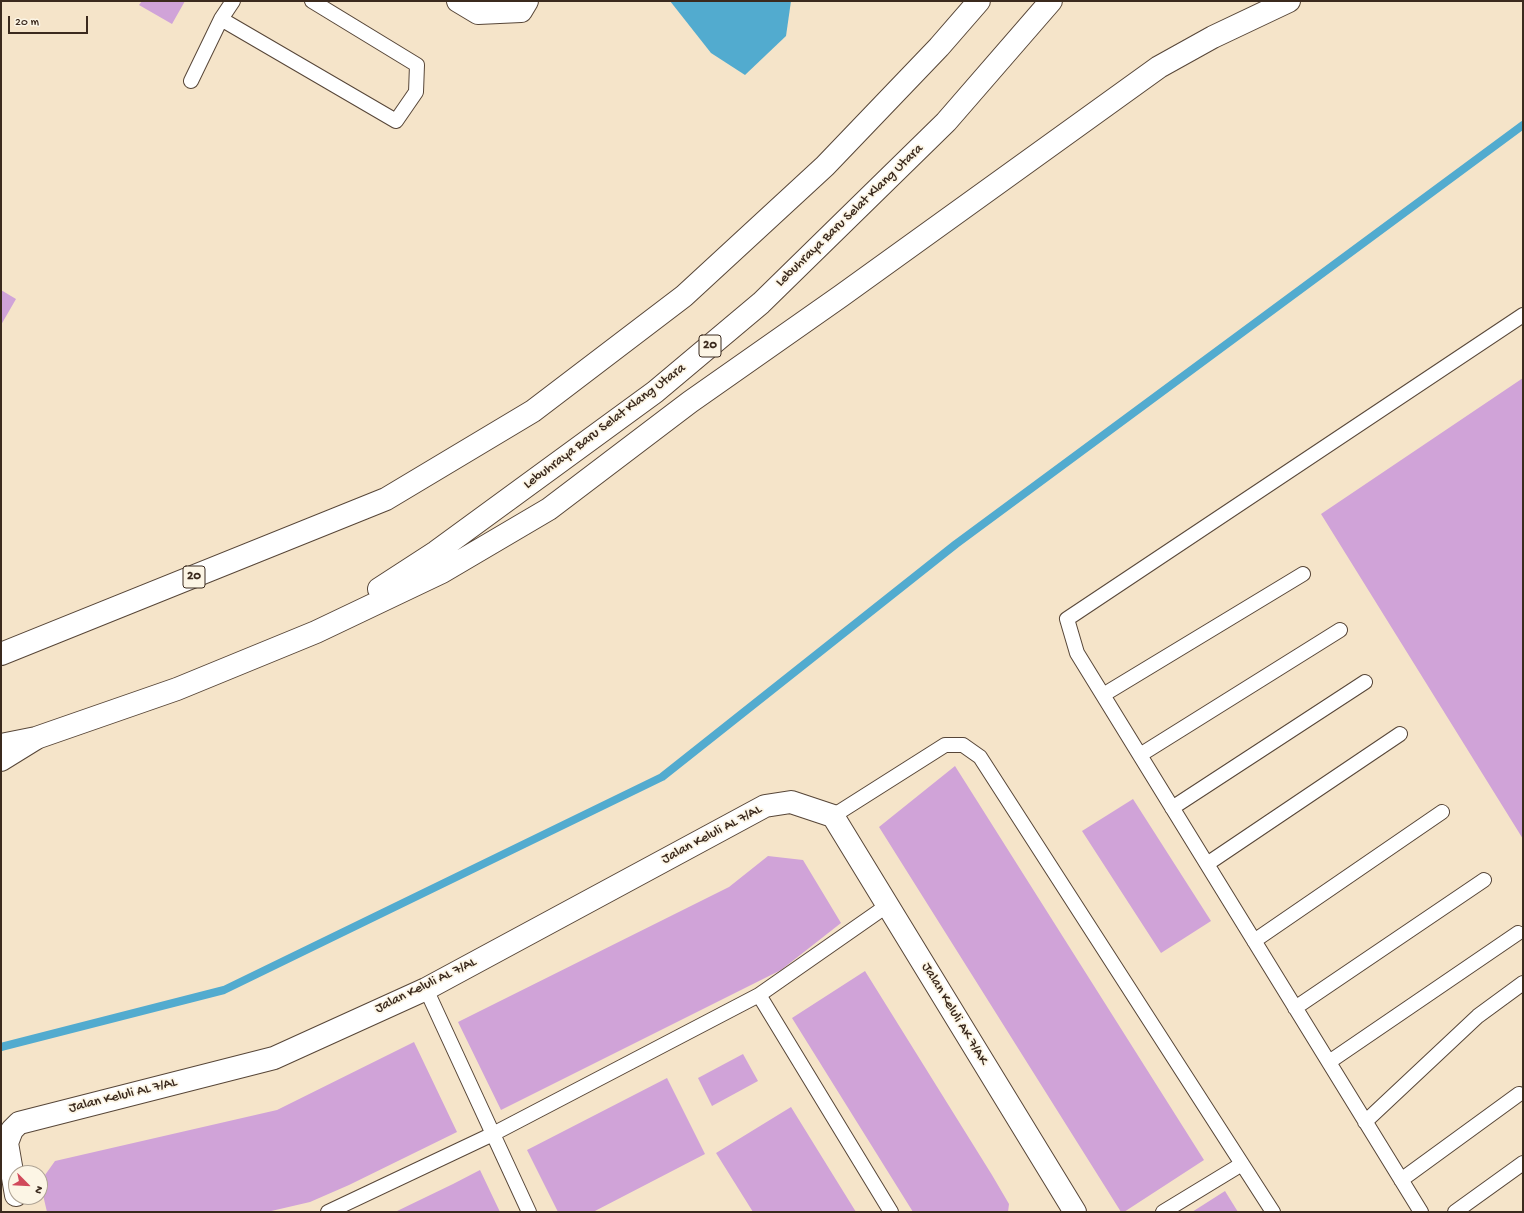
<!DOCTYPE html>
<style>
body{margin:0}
#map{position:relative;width:1524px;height:1213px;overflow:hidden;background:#f5e4c9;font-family:"Gochi Hand",sans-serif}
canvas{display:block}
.frame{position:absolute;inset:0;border:2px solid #3b2a1e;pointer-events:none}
.north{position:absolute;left:8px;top:1165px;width:40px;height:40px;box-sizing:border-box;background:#fcf5e5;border:1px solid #afa495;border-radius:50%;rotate:114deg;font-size:11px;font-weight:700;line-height:16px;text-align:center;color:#3b2a1e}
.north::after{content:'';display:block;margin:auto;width:14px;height:18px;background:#d1495b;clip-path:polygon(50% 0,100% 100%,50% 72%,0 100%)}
.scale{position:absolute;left:8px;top:16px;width:80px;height:18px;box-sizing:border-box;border:2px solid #3b2a1e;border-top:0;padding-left:5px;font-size:12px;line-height:14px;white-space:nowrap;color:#3b2a1e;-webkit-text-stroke:3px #fcf5e5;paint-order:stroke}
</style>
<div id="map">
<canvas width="1524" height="1213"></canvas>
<div class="frame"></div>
<div class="north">N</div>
<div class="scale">20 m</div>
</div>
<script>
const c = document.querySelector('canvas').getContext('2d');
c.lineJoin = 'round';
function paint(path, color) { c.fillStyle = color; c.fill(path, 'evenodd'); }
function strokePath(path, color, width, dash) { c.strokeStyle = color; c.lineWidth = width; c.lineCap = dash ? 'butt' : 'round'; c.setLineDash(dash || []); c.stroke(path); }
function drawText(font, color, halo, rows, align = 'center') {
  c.font = font + ' "Gochi Hand",sans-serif'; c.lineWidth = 3.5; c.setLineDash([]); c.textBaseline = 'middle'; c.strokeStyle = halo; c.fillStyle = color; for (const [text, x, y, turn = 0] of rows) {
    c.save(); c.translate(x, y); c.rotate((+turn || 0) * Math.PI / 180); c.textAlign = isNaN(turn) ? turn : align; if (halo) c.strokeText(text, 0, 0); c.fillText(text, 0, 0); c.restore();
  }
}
const water = new Path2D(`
 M670 1H791L786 36 745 75 711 53Z`);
const stream = new Path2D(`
 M1 1047 224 990 662 777 956 544 1523 125`);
const building = new Path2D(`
 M142 1H185L172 24 139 5Z
 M1 290 16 299 1 325Z
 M1523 378V839L1321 514Z
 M955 766 1204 1160 1124 1212H1121L879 827Z
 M1133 799 1211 921 1161 953 1082 831Z
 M768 856 803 860 841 923 781 970 501 1110 458 1022 729 887Z
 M865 971 992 1175 1009 1204 1008 1212H913L792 1018Z
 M414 1042 457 1132 349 1185 310 1202 267 1212H47L40 1182 55 1161 277 1110Z
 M743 1054 758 1081 712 1106 698 1078Z
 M667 1078 705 1154 593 1212H558L527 1150Z
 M791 1107 838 1183 856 1212H753L716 1153Z
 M480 1170 500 1212H395L453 1184Z
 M1225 1191 1238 1212H1192Z`);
const lane = new Path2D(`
 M221 19 396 121 416 92 417 65 312 1
 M191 81 221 19 233 1
 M1103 695 1303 574
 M1140 755 1340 630
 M1172 808 1365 682
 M833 816 945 745H963L980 757 1273 1212
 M1207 864 1400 734
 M1254 941 1442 812
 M426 989 529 1212
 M759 995 891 1212
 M1295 1008 1484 880
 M1329 1062 1518 933
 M1365 1122 1478 1016 1523 983
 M1401 1180 1519 1094
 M328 1212 493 1134 759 995 888 905
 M1163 1212 1242 1164
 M1421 1212 1077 653 1067 619 1523 315
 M1455 1212 1523 1163`);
const street = new Path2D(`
 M458 1 478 13 521 11 527 1
 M16 1195 7 1143 12 1130 19 1123 274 1058 426 989 765 806 791 802 833 816 1075 1212`);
const primary = new Path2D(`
 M1 760 35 739`);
const highway = new Path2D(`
 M379 589 436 552 655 392 761 303 946 122 1051 1
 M1 654 386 499 533 411 684 296 825 166 939 47 979 1
 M1 745 36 738 177 689 316 632 442 572 549 509 690 402 841 296 1159 67 1213 37 1289 1`);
const shields = [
 [710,346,22],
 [194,577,22]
];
const shieldNames = [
 ["20",710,346],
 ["20",194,577]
];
const streetNames = [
 ["Lebuhraya Baru Selat Klang Utara",850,216,-44],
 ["Lebuhraya Baru Selat Klang Utara",605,427,-37],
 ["Jalan Keluli AL 7/AL",712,835,-28],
 ["Jalan Keluli AL 7/AL",426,986,-26],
 ["Jalan Keluli AK 7/AK",954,1014,59],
 ["Jalan Keluli AL 7/AL",123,1096,-14]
];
paint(water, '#52abcf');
strokePath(stream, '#52abcf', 8);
paint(building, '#d0a3d8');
strokePath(lane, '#574638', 16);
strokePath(street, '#574638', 24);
strokePath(primary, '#574638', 24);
strokePath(highway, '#574638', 24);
strokePath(lane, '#fff', 14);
strokePath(street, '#fff', 22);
strokePath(primary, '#fff', 22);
strokePath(highway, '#fff', 22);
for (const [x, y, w] of shields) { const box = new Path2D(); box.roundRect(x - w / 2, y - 11, w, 22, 3); c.fillStyle = '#fcf5e5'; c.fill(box); strokePath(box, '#3b2a1e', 1); }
drawText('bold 13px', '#3b2a1e', null, shieldNames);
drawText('14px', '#3b2a1e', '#fcf5e5', streetNames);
</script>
